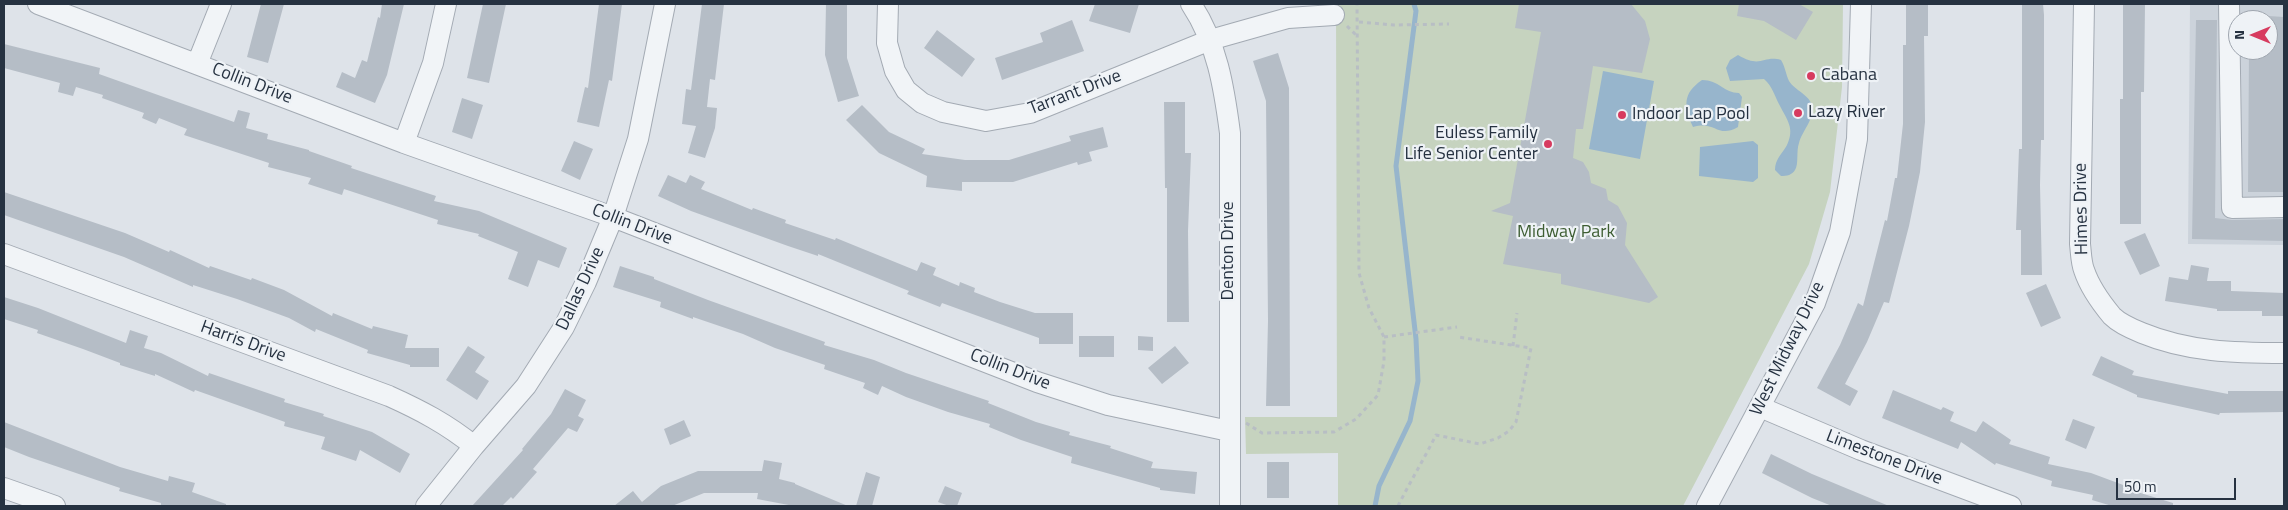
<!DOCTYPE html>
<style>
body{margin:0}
#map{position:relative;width:2288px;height:510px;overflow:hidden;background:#dee3e9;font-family:"Titillium Web",sans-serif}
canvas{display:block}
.frame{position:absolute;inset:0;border:5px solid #263241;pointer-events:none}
.north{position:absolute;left:2228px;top:10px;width:50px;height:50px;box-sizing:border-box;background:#eef2f6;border:1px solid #9ea5ae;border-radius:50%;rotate:270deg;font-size:14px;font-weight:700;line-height:20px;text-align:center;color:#263241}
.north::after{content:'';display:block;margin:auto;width:18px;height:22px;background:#d73b5f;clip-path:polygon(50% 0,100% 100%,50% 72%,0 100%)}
.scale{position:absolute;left:2116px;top:478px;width:120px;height:22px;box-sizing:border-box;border:2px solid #263241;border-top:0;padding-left:6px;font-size:15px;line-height:18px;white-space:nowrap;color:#263241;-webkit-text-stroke:4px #eef2f6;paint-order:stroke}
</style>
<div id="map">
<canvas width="2288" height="510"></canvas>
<div class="frame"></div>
<div class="north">N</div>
<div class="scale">50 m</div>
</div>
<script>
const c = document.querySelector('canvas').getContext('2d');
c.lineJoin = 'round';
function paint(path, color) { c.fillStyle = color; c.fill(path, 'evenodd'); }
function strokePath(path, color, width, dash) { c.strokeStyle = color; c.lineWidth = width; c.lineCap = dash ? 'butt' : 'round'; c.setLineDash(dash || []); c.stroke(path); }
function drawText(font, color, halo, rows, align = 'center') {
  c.font = font + ' "Titillium Web",sans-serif'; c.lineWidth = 4.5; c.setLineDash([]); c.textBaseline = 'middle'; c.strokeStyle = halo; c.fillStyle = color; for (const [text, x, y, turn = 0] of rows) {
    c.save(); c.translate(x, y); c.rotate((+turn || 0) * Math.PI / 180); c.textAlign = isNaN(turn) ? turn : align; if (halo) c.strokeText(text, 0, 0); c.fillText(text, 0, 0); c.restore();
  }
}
const built = new Path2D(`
 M2190 4H2284V245L2188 244ZM2238 20H2268V50H2238Z`);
const green = new Path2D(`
 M1336 4H1843L1842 87 1830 192 1809 264 1683 506H1338V453L1246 454 1245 417H1337Z`);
const water = new Path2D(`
 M1738 55C1761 69 1763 55 1781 60 1785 66 1786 75 1789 81 1795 91 1811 95 1812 107 1814 120 1802 131 1799 143 1796 151 1799 164 1795 170 1792 175 1787 176 1781 176L1775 170C1775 159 1782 154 1787 145 1795 128 1787 120 1780 106 1774 95 1773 87 1764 79L1730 81 1726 68 1730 60Z
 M1603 71 1654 81 1640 159 1589 149Z
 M1702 80C1719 80 1724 93 1739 93L1742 97 1738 127C1717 139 1716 120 1693 127 1684 106 1682 94 1702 80Z
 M1753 141 1758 145V178L1753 182 1699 176 1700 147Z`);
const stream = new Path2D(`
 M1375 506 1379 486 1410 421 1418 381 1416 339 1396 166 1416 11 1414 4`);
const building = new Path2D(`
 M261 4H284L268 63 247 57Z
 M382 4H404L387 75 375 103 336 87 342 72 355 78 362 60 367 62 378 17 380 18Z
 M483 4H506L489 83 467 78Z
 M599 4H622L612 81 609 80 599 127 577 122 585 87 588 88Z
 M702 4H724L715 80 710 79 707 107 717 108 715 128 705 158 688 153 696 126 682 124 686 89 691 90Z
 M826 4H847V58L859 96 838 102 825 55Z
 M1095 4H1139L1130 33 1089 21Z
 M1519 4H1631L1645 21 1650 39 1642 73 1593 66 1583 129H1576L1573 158 1583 162 1589 172 1591 183 1606 189 1608 200 1618 206 1627 223 1625 245 1658 297 1649 303 1561 284V274L1503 264 1513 216 1491 211 1510 203 1541 32 1515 28Z
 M1739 4H1799L1813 12 1796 40 1764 21 1737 16Z
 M1906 4H1928V36H1924L1925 122 1920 172 1909 226 1889 303 1884 302 1867 342 1845 384 1858 391 1850 406 1817 388 1840 345 1858 303 1863 306 1885 220 1887 221 1895 178H1897L1903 124V45H1906Z
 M2022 4H2043L2044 15V140H2041L2040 185 2042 275H2021V230H2016L2019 149H2022Z
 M2123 4H2145L2144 92H2141V224H2120V99H2123Z
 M2268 16 2284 17V192H2248L2249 50H2268Z
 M1072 20 1084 51 1002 80 995 58 1043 42 1040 33Z
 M2196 20H2217L2215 218 2232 220 2284 219V241L2192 239Z
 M937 30 975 59 962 77 924 48Z
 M4 44 100 68 99 74 234 122 238 110 250 113 246 128 268 134 267 139 309 150V151L352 166 351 168 436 196 434 201 479 211 567 248 559 268 538 260 528 287 508 279 518 252 478 236 479 234 437 224 438 220 344 189 342 195 308 184 311 178 268 167 269 163 184 135 187 129 159 118 156 124 142 118 144 113 102 98 103 95 76 87 73 96 58 92 60 83 4 68Z
 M1278 53 1289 88 1290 406H1266L1268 321 1266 101 1253 61Z
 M462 98 483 105 472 139 452 132Z
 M1164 102H1185V153H1191L1188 231 1189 322H1167V188H1165Z
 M862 105 889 132 925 149 922 154 965 160H1009L1071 141 1069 136 1103 127 1108 147 1089 152 1092 161 1078 165 1077 162 1013 182H962V191L926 187 927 176 879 153 846 120Z
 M574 141 593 149 580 180 561 171Z
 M668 175 686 183 690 175 705 182 701 189 752 210 753 208 786 220 785 223 835 240 836 238 917 271 921 262 936 268 933 275 959 286 960 282 975 288 974 292 1000 302 1035 313H1073V344H1039V338L942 303 940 307 907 294 909 291 818 254V256L788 246 691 211 658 196Z
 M4 192 125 233 169 252 170 250 209 268 210 266 251 280 252 278 284 290 332 316 333 313 372 329 373 326 408 335 405 348H439V367H410V365L367 353 368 350 316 329 315 332 289 318 237 299 193 285V287L124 257 4 215Z
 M2145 233 2160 266 2140 275 2124 242Z
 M2191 265 2209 268 2207 281H2231V291L2284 293V316H2262V311H2217V309L2165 301 2169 277 2188 280Z
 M620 266 654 277V279L708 300 825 342 824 345 874 360 906 373 989 401 988 403 1036 422 1070 432 1069 435 1111 446 1110 448 1153 462 1151 468 1197 472 1195 494 1160 490V488L1071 463 1072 457 1021 440 989 427 990 424 948 412 906 397 882 386 878 395 863 388 865 383 824 369 825 365 775 348 743 334 693 317V319L660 307 661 302 613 287Z
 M2046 284 2061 318 2041 327 2026 293Z
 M4 297 38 308 126 343 130 330 148 336 144 348 161 353 208 376 209 373 285 399 284 402 324 414 323 416 372 432 410 454 400 473 360 450 356 461 321 449 325 437 284 426 285 422 195 390 194 392 155 374V376L120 365V363L83 349 37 333 38 330 4 319Z
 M1079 336H1114V357H1079Z
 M1138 336 1153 337V351L1138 350Z
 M468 346 485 357 475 372 489 381 477 400 446 380Z
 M1175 346 1189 363 1162 384 1148 368Z
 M2101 356 2134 371 2132 375 2186 386 2228 394V391H2284V412L2220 413 2219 415 2137 397V395L2092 375Z
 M565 389 586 400 578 416 584 419 577 432 568 428 533 469 537 472 513 499 511 497 502 506H472L523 450 522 449 551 414Z
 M1893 390 1941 410 1943 407 1954 412 1950 421 1976 432 1983 421 2011 440 2009 444 2050 457 2048 464 2091 473 2134 489V491L2173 503V506H2112L2092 500 2093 495 2051 486 2052 481 1996 463 1995 465 1961 442 1958 449 1882 418Z
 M2073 419 2095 427 2086 449 2065 440Z
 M684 420 691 436 670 445 664 429Z
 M4 422 120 467 168 481 169 476 195 483 192 492 226 504V506H161V503L119 491 120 488 29 457 4 447Z
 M1771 454 1812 474 1889 506H1832L1812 498 1762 473Z
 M764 460 782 463 779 479 795 483V484L848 506H794L757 499 758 493H704L672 506H614L633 491 642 502 661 486 698 471H762Z
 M1267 462H1289V498H1267Z
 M866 472 880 477 872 506H856Z
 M945 486 962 493 957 506H949L938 502Z`);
const path = new Path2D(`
 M1359 22 1394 25 1449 24
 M1347 26 1358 37
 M1384 337 1457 327
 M1513 346 1517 313
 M1246 423 1262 433 1334 432 1356 419 1378 395 1384 361V337L1369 308 1359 273 1357 4
 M1398 506C1410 482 1424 459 1436 435L1480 444 1498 438 1509 431 1516 422 1531 348 1458 337`);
const minor = new Path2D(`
 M38 4 404 143 613 217 1037 382 1108 405 1229 431
 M888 4 887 43 895 71 906 90 922 103 943 112 986 121 1030 113 1210 40 1288 18 1334 15
 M1191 4C1217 43 1224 87 1230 133V506
 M2084 4 2080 244C2081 252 2081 262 2084 270 2089 285 2102 304 2112 316 2119 323 2132 329 2142 333 2188 352 2235 353 2284 353
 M2229 4 2232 208 2284 207
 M197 64 221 4
 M404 143 433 63 446 4
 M4 254 389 396C420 410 447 424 474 446
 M1760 407 1861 450 2011 506
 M4 488 55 506
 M426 506 474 446 526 386 564 327 586 282 613 217 638 139 665 4
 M1707 506 1815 303 1840 232 1857 139 1861 4`);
const markers = [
 [1811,76,5,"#d73b5f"],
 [1798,113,5,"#d73b5f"],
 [1622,115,5,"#d73b5f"],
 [1548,144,5,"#d73b5f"]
];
const poiNames = [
 ["Cabana",1821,76],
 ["Lazy River",1808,113],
 ["Indoor Lap Pool",1632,115],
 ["Euless Family",1538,134,"right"],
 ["Life Senior Center",1538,155,"right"]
];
const streetNames = [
 ["Collin Drive",252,84,21],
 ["Tarrant Drive",1075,93,-21],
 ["Himes Drive",2082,209,-91],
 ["Collin Drive",632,225,21],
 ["Denton Drive",1229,251,-90],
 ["Dallas Drive",581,289,-65],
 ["Harris Drive",243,342,20],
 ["West Midway Drive",1788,349,-64],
 ["Collin Drive",1010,370,21],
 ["Limestone Drive",1884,458,21]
];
const parkNames = [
 ["Midway Park",1566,233]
];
paint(built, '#ccd3db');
paint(green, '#c6d3bf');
paint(water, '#97b5cc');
strokePath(stream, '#97b5cc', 5);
paint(building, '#b5bdc6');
strokePath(minor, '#a3aab3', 22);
strokePath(path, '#b8bec4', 3, [4, 4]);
strokePath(minor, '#f1f4f7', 20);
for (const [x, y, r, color] of markers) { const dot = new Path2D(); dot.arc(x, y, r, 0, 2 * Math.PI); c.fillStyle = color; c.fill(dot); strokePath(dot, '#eef2f6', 2); }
drawText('18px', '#263241', '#eef2f6', poiNames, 'left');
drawText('18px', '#263241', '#eef2f6', streetNames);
drawText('18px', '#3e5e33', '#eef2f6', parkNames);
</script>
